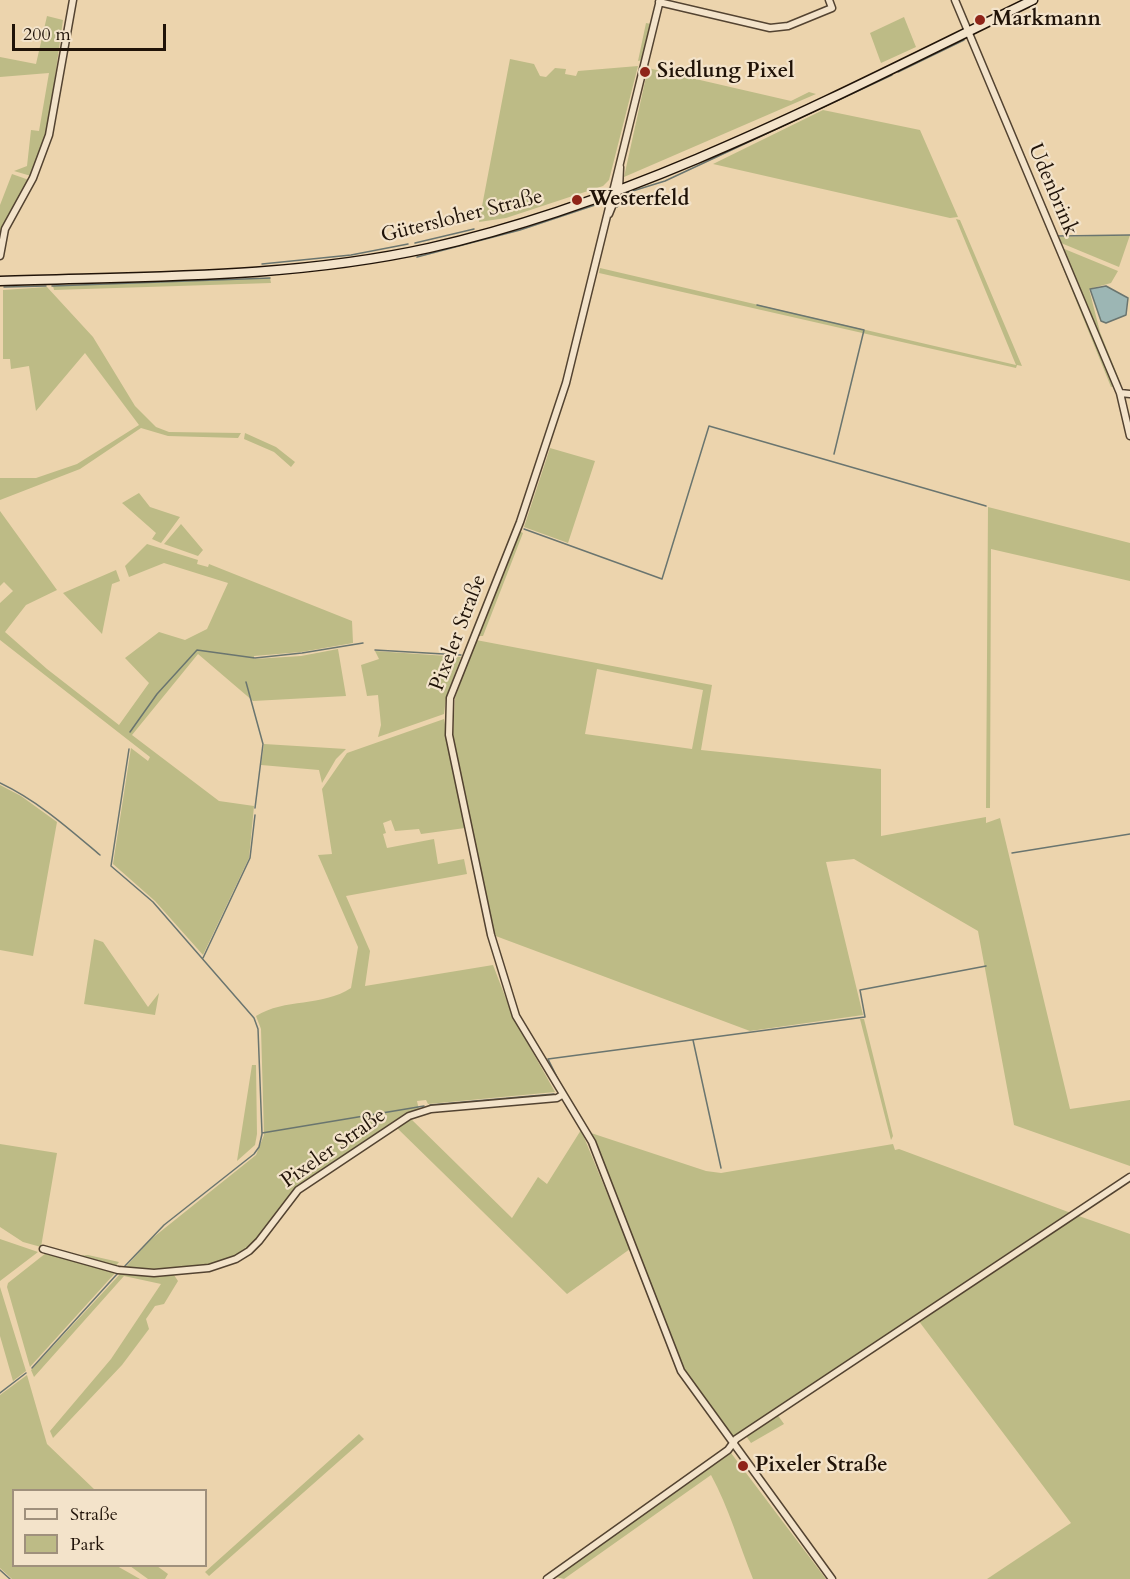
<!DOCTYPE html>
<meta charset="utf-8">
<style>
body{margin:0}
#map{position:relative;width:1130px;height:1579px;overflow:hidden;background:#ecd4ad;font-family:Cardo,serif}
canvas{display:block}
.legend{position:absolute;left:12px;top:1489px;width:195px;height:78px;box-sizing:border-box;background:#f3e3ca;border:2px solid #9f907c;margin:0;padding:8px 10px;list-style:none;font-size:18px;color:#201308}
.legend li{display:flex;align-items:center;gap:12px;height:30px}
.legend b{width:30px;border:2px solid #9f907c}
.scale{position:absolute;left:12px;top:24px;width:154px;height:27px;box-sizing:border-box;border:3px solid #201308;border-top:0;padding-left:8px;font-size:18px;line-height:21px;white-space:nowrap;color:#201308;-webkit-text-stroke:4px #f3e3ca;paint-order:stroke}
</style>
<div id="map">
<canvas width="1130" height="1579"></canvas>
<ul class="legend">
<li><b style="height:8px;background:#f3e3ca"></b>Straße</li>
<li><b style="height:16px;background:#bdbb86"></b>Park</li>
</ul>
<div class="scale">200 m</div>
</div>
<script>
const c = document.querySelector('canvas').getContext('2d');
c.lineJoin = 'round';
function paint(path, color) { c.fillStyle = color; c.fill(path, 'evenodd'); }
function strokePath(path, color, width, dash) { c.strokeStyle = color; c.lineWidth = width; c.lineCap = dash ? 'butt' : 'round'; c.setLineDash(dash || []); c.stroke(path); }
function drawText(font, color, halo, rows, align = 'center') {
  c.font = font + ' Cardo,serif'; c.lineWidth = 4.5; c.setLineDash([]); c.textBaseline = 'middle'; c.strokeStyle = halo; c.fillStyle = color; for (const [text, x, y, turn = 0] of rows) {
    c.save(); c.translate(x, y); c.rotate((+turn || 0) * Math.PI / 180); c.textAlign = isNaN(turn) ? turn : align; if (halo) c.strokeText(text, 0, 0); c.fillText(text, 0, 0); c.restore();
  }
}
const green = new Path2D(`
 M47 16 63 20 47 134 31 176 14 171 27 166 31 130 39 131 49 73 0 77V57L36 64Z
 M904 17 916 47 881 63 870 33Z
 M646 23 651 24 642 60 638 61Z
 M510 59 534 64 540 76 546 77 555 68 566 69 565 74 576 76 578 71 638 66 609 180 603 186 506 218 479 222Z
 M648 68 791 101 809 92 816 94 624 177Z
 M823 110 920 130 958 217 950 218 713 164Z
 M12 174 29 180 0 236V205Z
 M956 219 960 220 1022 366 1017 365 1016 368 599 273 600 268 1016 365Z
 M1130 235 1119 267 1061 243 1059 237Z
 M1062 248 1118 271 1111 283 1089 289 1100 332 1121 384 1119 385Z
 M1060 261H1062L1115 386 1111 387Z
 M270 278 271 283 54 290 53 286Z
 M47 287 93 337 135 406 156 427 169 432 241 433 238 438 168 436 141 428 80 469 0 500V478H36L77 464 139 425 85 353 36 411 29 366 11 369 10 359H3V290Z
 M245 433 276 447 295 462 291 467 274 452 244 439Z
 M550 448 595 461 568 543 524 527Z
 M139 493 150 507 180 517 161 543 152 539 156 533 122 503Z
 M988 507 1130 543V581L991 549 990 808H986Z
 M0 511 57 590 26 605 5 632 47 669 119 725 149 683 125 658 159 632 185 640 207 629 228 583 164 563 129 577 125 566 147 544 198 560 197 564 208 567 209 564 352 621 353 643 301 652 254 656V659L301 656 338 649 346 696 253 701 198 654 132 735 219 801 254 806 249 858 203 955 155 901 113 864 131 748 148 761 150 757 0 640V603L13 591 4 582 0 586Z
 M181 524 203 550 198 556 164 544Z
 M519 531 523 533 483 636H477Z
 M116 570 120 581 112 584 102 634 63 593Z
 M476 640 712 685 701 750 881 769V836L986 817V823L1000 818 1070 1109 1130 1100V1166L1014 1125 978 931 854 859 826 862 863 1015 750 1031 493 935 453 735 455 698ZM597 669 703 690 692 749 585 734Z
 M375 651 461 657 446 698 444 714 378 737 381 725 378 695 367 696 361 665 379 659Z
 M444 719 465 828 421 834 419 829 395 831 391 820 383 823 386 833 383 834 387 848 434 839 438 864 464 859 467 874 346 896 370 951 365 986 493 965 513 1017 555 1092 428 1104 426 1100 417 1101 419 1110 407 1114 296 1188 258 1240 235 1257 208 1267 154 1270 124 1269 150 1240 256 1155 264 1135 261 1029 256 1016C285 998 322 1007 351 988L358 947 318 855 332 854 322 789 347 753Z
 M264 744 346 749 336 759 322 783 319 770 261 765Z
 M0 785 21 796 57 822 33 956 0 950Z
 M94 939 103 942 148 1007 159 993 155 1015 84 1004Z
 M860 1019H864L893 1136 891 1140Z
 M252 1065H256L257 1134 255 1145 237 1161Z
 M410 1118 512 1218 538 1177 547 1184 581 1130 630 1249 567 1294 396 1127Z
 M588 1132 706 1171 721 1173 893 1144 895 1150 899 1149 1071 1213 735 1437 730 1435 684 1369 613 1186Z
 M0 1144 57 1153 41 1247 23 1242 0 1227Z
 M1076 1215 1130 1234V1579H987L1071 1523 918 1320Z
 M0 1239 38 1252 0 1281Z
 M46 1253 116 1272 30 1367 7 1287 8 1283Z
 M88 1255 119 1262 115 1267 76 1256Z
 M121 1273 174 1275 178 1281 164 1304 155 1306 146 1319 149 1329 122 1365 53 1438 50 1431 111 1359 161 1284 124 1276 34 1377 31 1370Z
 M0 1287 26 1371 13 1381 0 1336Z
 M27 1375 47 1444 95 1490H14V1566H117L140 1579H12L0 1568V1395Z
 M777 1414 784 1424 751 1443 746 1436Z
 M359 1434 364 1439 209 1576 205 1572Z
 M731 1453 826 1579H753C739 1544 729 1508 711 1475L564 1579 556 1577Z
 M130 1566H157L168 1574 165 1579H148Z`);
const water = new Path2D(`
 M1106 286 1128 298 1126 315 1106 323 1101 321 1090 289Z`);
const stream = new Path2D(`
 M898 72 964 40
 M617 207 626 193 665 181 892 75
 M1058 236 1130 235
 M415 243 474 229
 M417 257 520 230 601 203
 M262 264 351 255 408 244
 M52 286 270 278
 M4 287 46 286
 M757 305 864 330 834 454
 M524 529 662 579 709 426 986 506
 M375 650 461 655
 M246 682 263 744 255 808
 M130 732 157 694 197 650 255 658 302 653 363 643
 M0 783C38 801 68 828 100 855
 M1012 853 1130 834
 M203 958 250 858 255 815
 M693 1040 721 1168
 M562 1087 548 1059 865 1017 860 990 986 966
 M430 1105 554 1094
 M262 1133 424 1106
 M124 1267 164 1225 254 1154 259 1147 262 1134 258 1029 254 1018 153 902 111 866 129 749
 M32 1368 118 1273
 M0 1393 26 1373
 M0 1570 10 1579`);
const street = new Path2D(`
 M660 0 566 383 520 522 450 698 449 735 491 935 516 1016 592 1142 681 1371 832 1579
 M955 0 1120 393 1130 436
 M659 2 770 28 788 26 832 8 829 0
 M609 214 619 189 620 167
 M0 256 5 229 33 178 49 135 73 0
 M1120 393 1130 394
 M43 1249 118 1270 154 1273 209 1268 236 1259 249 1251 259 1241 298 1190 409 1116 431 1109 557 1098 562 1095
 M547 1579 728 1450 736 1439 1130 1177`);
const secondary = new Path2D(`
 M0 281C143 276 288 279 429 248 641 200 839 94 1033 0`);
const markers = [
 [980,20,6,"#8f2418"],
 [645,72,6,"#8f2418"],
 [577,200,6,"#8f2418"],
 [743,1466,6,"#8f2418"]
];
const poiNames = [
 ["Markmann",992,20],
 ["Siedlung Pixel",657,72],
 ["Westerfeld",589,200],
 ["Pixeler Straße",755,1466]
];
const streetNames = [
 ["Udenbrink",1052,190,67],
 ["Gütersloher Straße",462,217,-14],
 ["Pixeler Straße",459,633,-69],
 ["Pixeler Straße",334,1149,-35]
];
paint(green, '#bdbb86');
paint(water, '#9cb6b4');
strokePath(water, '#6a756f', 1.5);
strokePath(stream, '#6a756f', 1.5);
strokePath(street, '#534331', 9);
strokePath(secondary, '#201308', 11);
strokePath(street, '#f3e3ca', 6);
strokePath(secondary, '#f3e3ca', 8);
for (const [x, y, r, color] of markers) { const dot = new Path2D(); dot.arc(x, y, r, 0, 2 * Math.PI); c.fillStyle = color; c.fill(dot); strokePath(dot, '#f3e3ca', 2); }
drawText('bold 21px', '#201308', '#f3e3ca', poiNames, 'left');
drawText('21px', '#201308', '#f3e3ca', streetNames);
</script>
